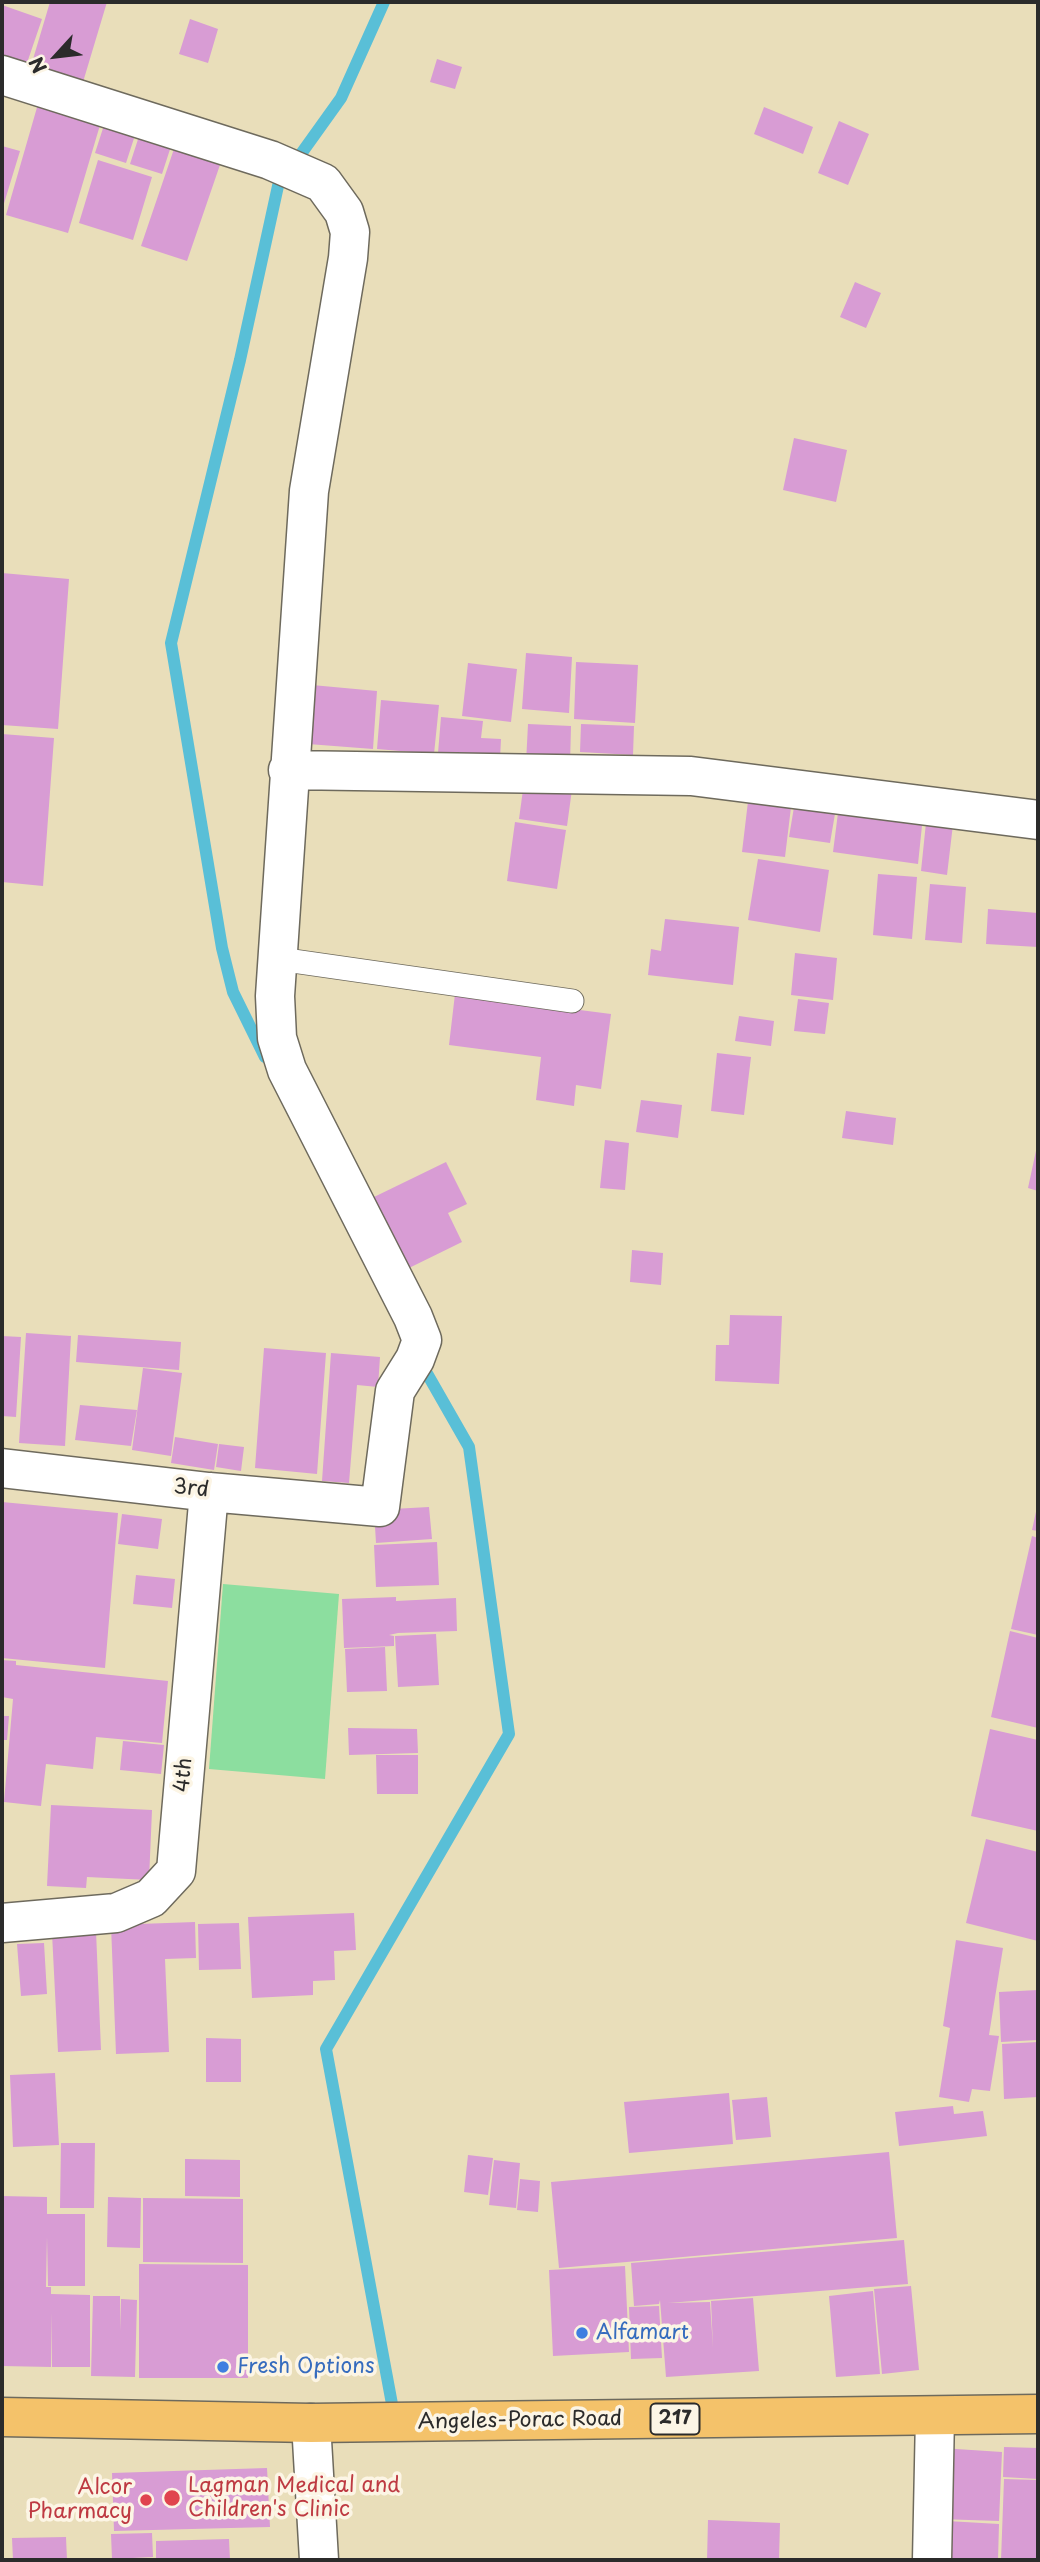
<!DOCTYPE html>
<style>
body{margin:0}
#map{position:relative;width:1040px;height:2562px;overflow:hidden;background:#e9deba;font-family:"Playpen Sans",sans-serif}
canvas{display:block}
.frame{position:absolute;inset:0;border:4px solid #2b2b2b;pointer-events:none}
.north{position:absolute;left:21px;top:21px;width:70px;height:70px;-webkit-text-stroke:5px #fcf5e5;paint-order:stroke;rotate:243deg;font-size:19px;font-weight:700;line-height:28px;text-align:center;color:#2b2b2b}
.north::after{content:'';display:block;margin:auto;width:24px;height:32px;background:#2b2b2b;clip-path:polygon(50% 0,100% 100%,50% 72%,0 100%)}
</style>
<div id="map">
<canvas width="1040" height="2562"></canvas>
<div class="frame"></div>
<div class="north">N</div>
</div>
<script>
const c = document.querySelector('canvas').getContext('2d');
c.lineJoin = 'round';
function paint(path, color) { c.fillStyle = color; c.fill(path, 'evenodd'); }
function strokePath(path, color, width, dash) { c.strokeStyle = color; c.lineWidth = width; c.lineCap = dash ? 'butt' : 'round'; c.setLineDash(dash || []); c.stroke(path); }
function drawText(font, color, halo, rows, align = 'center') {
  c.font = font + ' "Playpen Sans",sans-serif'; c.lineWidth = 7; c.setLineDash([]); c.textBaseline = 'middle'; c.strokeStyle = halo; c.fillStyle = color; for (const [text, x, y, turn = 0] of rows) {
    c.save(); c.translate(x, y); c.rotate((+turn || 0) * Math.PI / 180); c.textAlign = isNaN(turn) ? turn : align; if (halo) c.strokeText(text, 0, 0); c.fillText(text, 0, 0); c.restore();
  }
}
const green = new Path2D(`
 M223 1584 339 1594 325 1779 209 1769Z`);
const stream = new Path2D(`
 M265 1057 233 992 222 948 171 643 240 360 278 186 341 98 384 2
 M392 2404 326 2049 509 1734 469 1447 421 1363`);
const building = new Path2D(`
 M50 2H107L83 82 31 66Z
 M2 5 42 19 27 63 2 55Z
 M190 19 218 29 208 63 179 54Z
 M437 59 462 67 455 89 430 82Z
 M40 97 103 115 68 233 6 215Z
 M764 107 813 127 803 154 754 134Z
 M106 119 137 129 126 163 95 153Z
 M839 121 869 134 848 185 818 173Z
 M141 130 173 140 162 174 130 164Z
 M176 143 222 159 187 261 141 246Z
 M2 146 20 151 2 210Z
 M98 160 152 177 133 240 79 223Z
 M855 282 881 293 866 328 840 317Z
 M794 438 847 450 836 502 783 490Z
 M2 573 69 579 58 729 2 725Z
 M526 653 572 657 569 713 522 709Z
 M576 662 638 665 635 723 574 719Z
 M468 663 517 669 511 722 462 716Z
 M312 685 377 691 373 749 308 744Z
 M381 700 439 705 434 754 377 749Z
 M441 717 483 721 481 738 501 739 500 759 438 753Z
 M528 724 571 726 570 765 526 763Z
 M581 724 634 726 633 755 580 752Z
 M2 734 54 738 43 886 2 882Z
 M525 775 573 782 567 826 519 819Z
 M749 793 792 799 785 857 742 852Z
 M795 801 836 808 830 843 789 837Z
 M839 805 923 816 918 864 833 852Z
 M927 813 954 816 947 875 921 871Z
 M515 822 566 830 557 889 507 881Z
 M758 859 829 870 820 932 748 920Z
 M878 874 917 877 912 939 873 935Z
 M930 884 966 887 962 943 925 940Z
 M988 909 1038 913V947L986 944Z
 M665 919 739 927 733 985 648 975 651 949 661 951Z
 M795 953 837 958 833 1000 791 995Z
 M455 994 611 1014 601 1089 576 1085 574 1106 536 1100 541 1057 449 1045Z
 M798 999 829 1003 825 1034 794 1031Z
 M739 1016 774 1021 771 1046 735 1041Z
 M717 1053 751 1057 744 1115 711 1111Z
 M641 1100 682 1105 678 1138 636 1132Z
 M846 1111 896 1118 893 1145 842 1138Z
 M605 1140 629 1143 625 1190 600 1188Z
 M1037 1146H1038V1191L1028 1188Z
 M446 1162 467 1204 448 1213 462 1242 409 1268 374 1197Z
 M632 1250 663 1253 661 1285 630 1282Z
 M730 1315 782 1316 779 1384 715 1381 716 1345H729Z
 M26 1333 71 1336 65 1446 19 1443Z
 M78 1335 181 1342 179 1370 76 1362Z
 M2 1336 21 1337 16 1417 2 1416Z
 M264 1348 326 1353 317 1474 255 1468Z
 M331 1353 380 1357 378 1387 357 1385 349 1483 322 1481Z
 M143 1368 182 1373 171 1456 132 1450Z
 M80 1405 137 1410 131 1446 75 1440Z
 M175 1437 218 1444 214 1470 171 1463Z
 M219 1444 244 1447 241 1471 216 1467Z
 M2 1502 118 1513 105 1668 2 1658Z
 M429 1507 432 1539 376 1543 374 1510Z
 M1037 1507H1038V1531L1032 1530Z
 M122 1514 162 1519 158 1549 118 1544Z
 M1032 1536 1038 1538V1635L1011 1629Z
 M437 1542 439 1585 376 1587 374 1545Z
 M136 1575 175 1579 172 1608 133 1604Z
 M396 1597V1601L456 1598 457 1631 398 1633 389 1635 394 1636V1646L344 1648 342 1599Z
 M1010 1631 1038 1638V1728L991 1717Z
 M436 1634 439 1685 398 1687 395 1636Z
 M385 1647 387 1691 347 1692 345 1649Z
 M2 1660 16 1661V1665L168 1681 162 1743 96 1737 93 1769 46 1764 41 1806 4 1802 13 1699 2 1697Z
 M2 1716H9L7 1740H2Z
 M348 1728 417 1729 418 1753 349 1755Z
 M990 1729 1038 1740V1831L971 1816Z
 M123 1741 164 1745 161 1774 120 1770Z
 M376 1755H418V1794H377Z
 M51 1805 152 1810 149 1880 87 1877 86 1888 47 1886Z
 M986 1839 1038 1852V1941L966 1923Z
 M354 1913 356 1950 334 1951 335 1980 313 1981V1995L252 1998 248 1917Z
 M195 1922 196 1958 165 1959 169 2052 116 2054 111 1925Z
 M239 1923 241 1969 199 1970 198 1924Z
 M96 1931 101 2050 58 2052 52 1933Z
 M956 1940 1003 1948 989 2035 999 2036 990 2091 972 2089 969 2102 939 2097 950 2028 943 2026Z
 M44 1943 47 1994 21 1996 17 1944Z
 M1038 1990V2040L1001 2042 999 1992Z
 M206 2038 241 2039V2082H206Z
 M1038 2042V2097L1004 2099 1002 2044Z
 M55 2073 59 2145 13 2147 10 2075Z
 M729 2093 733 2144 629 2153 624 2102Z
 M767 2097 771 2137 736 2140 732 2100Z
 M953 2106 954 2114 983 2111 987 2136 899 2146 895 2112Z
 M61 2143H95L94 2208H60Z
 M889 2152 897 2238 559 2268 551 2182Z
 M468 2155 493 2158 488 2195 464 2192Z
 M185 2159 240 2160V2197L185 2196Z
 M494 2160 520 2163 516 2208 489 2205Z
 M520 2179 540 2181 538 2212 517 2210Z
 M2 2196 47 2197V2214H85V2286H48L47 2237 46 2287H51V2294L90 2295V2367H52V2312L51 2367 2 2366Z
 M108 2197 141 2198 140 2248 107 2247Z
 M143 2198 243 2199V2263L143 2262Z
 M904 2240 908 2284 668 2303 710 2302 713 2348 711 2301 753 2298 759 2371 666 2377 660 2300 659 2304 634 2306 631 2263Z
 M139 2264 248 2265V2378H139Z
 M625 2266 629 2352 553 2356 549 2270Z
 M911 2286 919 2370 882 2374 874 2289Z
 M873 2291 880 2374 836 2377 829 2296Z
 M93 2296H120V2331L121 2299 137 2300 135 2377 91 2376Z
 M659 2306 662 2358 631 2359 629 2307Z
 M1004 2447 1038 2448V2479L1003 2477Z
 M941 2448 1002 2452 999 2521 939 2519Z
 M267 2468 270 2527 114 2531 112 2473Z
 M1004 2479 1038 2480V2560H1001Z
 M708 2520 780 2523 779 2560H707Z
 M947 2521 999 2524 998 2560H945Z
 M152 2533 153 2557 112 2559 111 2534Z
 M66 2537 67 2560H13L12 2538Z
 M229 2539 230 2560H156V2541Z`);
const lane = new Path2D(`
 M279 959 572 1001`);
const street = new Path2D(`
 M2 75 270 160 323 183 344 212 350 232 348 258 309 491 275 996 277 1038 287 1070 413 1317 422 1340 415 1359 395 1391 380 1507 209 1492 2 1468
 M288 770 691 776 1038 820
 M2 1923 116 1913 151 1898 176 1871 209 1492
 M311 2423 319 2560
 M932 2560 935 2416`);
const primary = new Path2D(`
 M2 2417 311 2423 1038 2414`);
const markers = [
 [582,2333,7,"#3f7fe0"],
 [223,2367,7,"#3f7fe0"],
 [172,2498,9,"#e0444e"],
 [146,2500,7,"#e0444e"]
];
const shields = [
 [675,2419,49]
];
const shieldNames = [
 ["217",675,2419]
];
const streetNames = [
 ["3rd",191,1489,6],
 ["4th",184,1775,-85],
 ["Angeles-Porac Road",520,2421,-1]
];
const shopNames = [
 ["Alfamart",596,2333],
 ["Fresh Options",237,2367]
];
const healthNames = [
 ["Lagman Medical and",188,2486],
 ["Children's Clinic",188,2510],
 ["Alcor",132,2488,"right"],
 ["Pharmacy",132,2512,"right"]
];
paint(green, '#8cde9f');
strokePath(stream, '#59bfd7', 12);
paint(building, '#d89cd4');
strokePath(lane, '#6e6a5d', 25);
strokePath(street, '#6e6a5d', 41);
strokePath(primary, '#6e6a5d', 41);
strokePath(lane, '#fff', 23);
strokePath(street, '#fff', 38);
strokePath(primary, '#f4c26a', 38);
for (const [x, y, r, color] of markers) { const dot = new Path2D(); dot.arc(x, y, r, 0, 2 * Math.PI); c.fillStyle = color; c.fill(dot); strokePath(dot, '#fcf5e5', 2.5); }
for (const [x, y, w] of shields) { const box = new Path2D(); box.roundRect(x - w / 2, y - 15.5, w, 31, 5); c.fillStyle = '#fcf5e5'; c.fill(box); strokePath(box, '#2b2b2b', 2); }
drawText('bold 19px', '#2b2b2b', null, shieldNames);
drawText('21px', '#2b2b2b', '#fcf5e5', streetNames);
drawText('21px', '#366cbe', '#fcf5e5', shopNames, 'left');
drawText('21px', '#be3a42', '#fcf5e5', healthNames, 'left');
</script>
